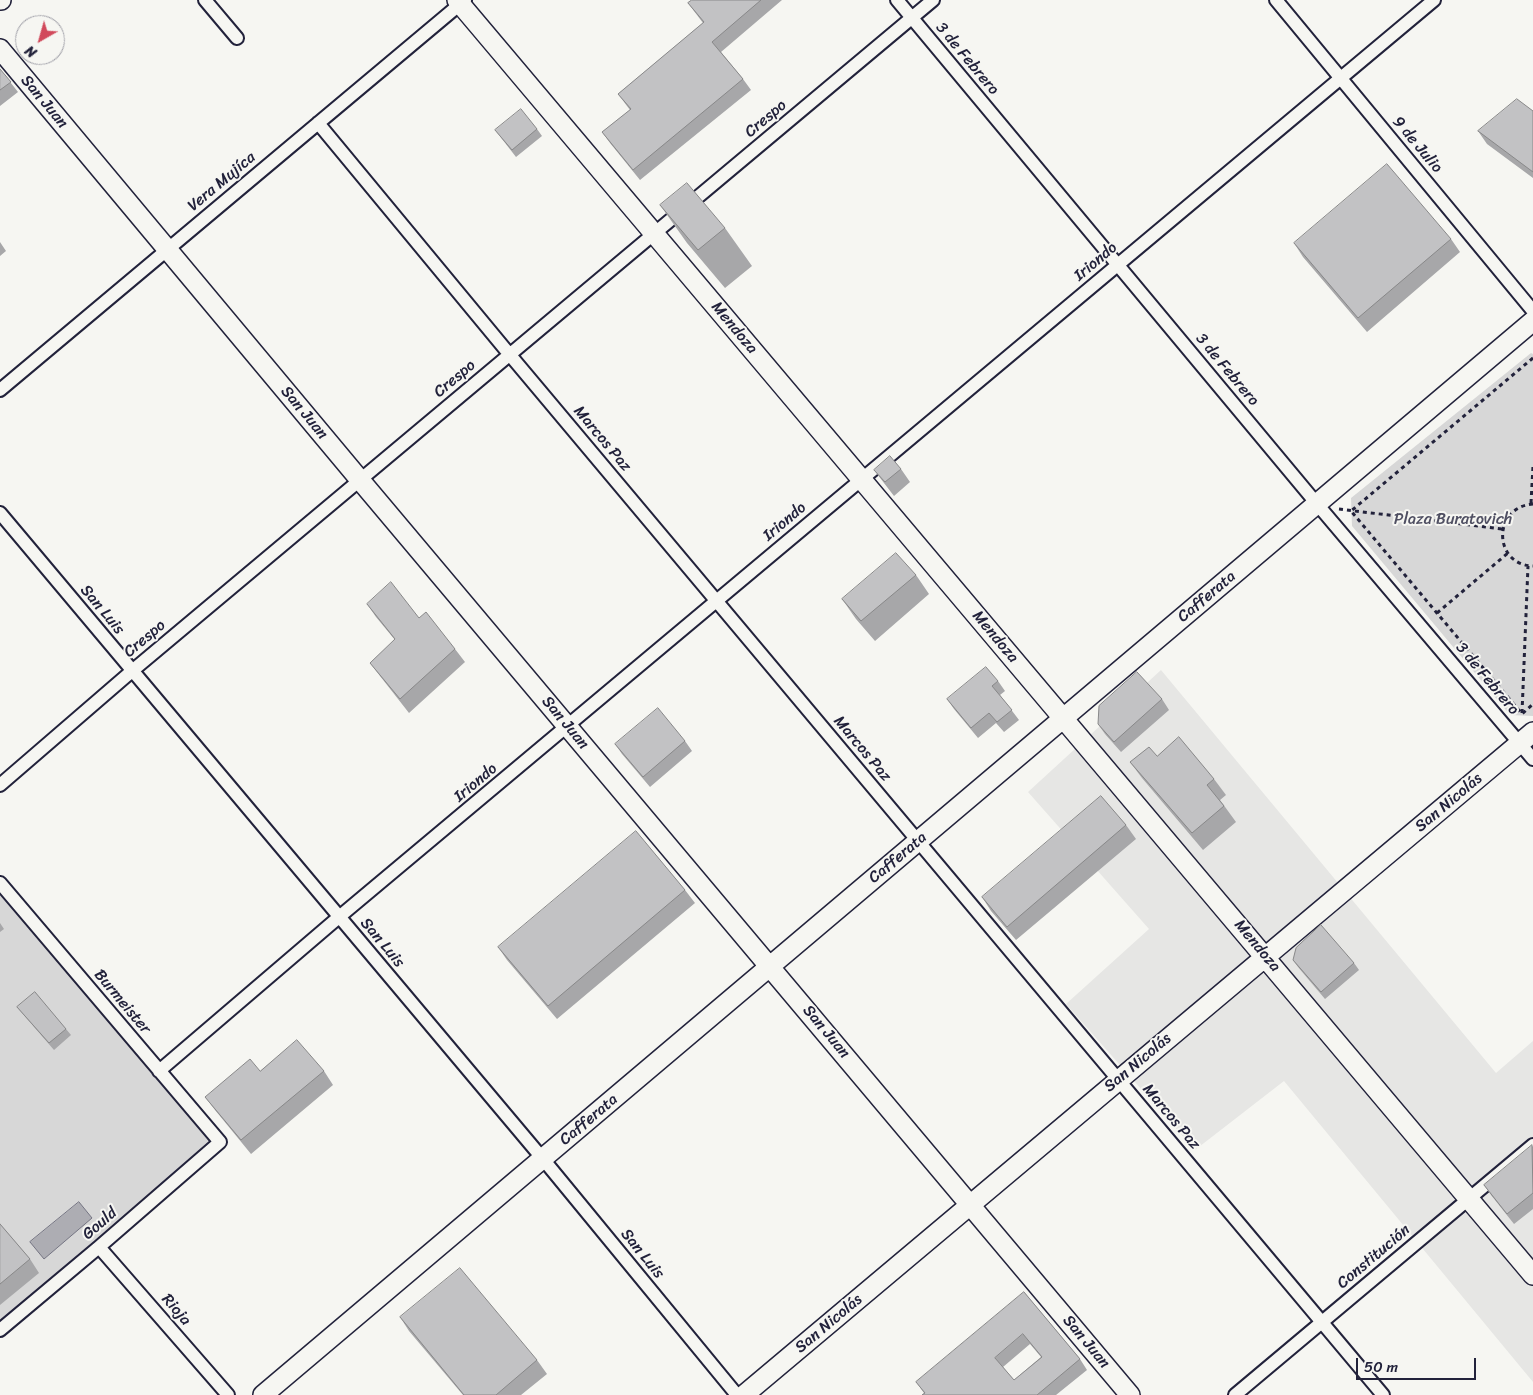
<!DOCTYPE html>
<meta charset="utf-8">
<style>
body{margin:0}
#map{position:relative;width:1533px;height:1395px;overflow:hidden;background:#f6f6f2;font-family:Sriracha,sans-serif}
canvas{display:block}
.north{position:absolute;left:15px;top:15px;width:50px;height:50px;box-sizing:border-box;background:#f6f6f2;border:1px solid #a1a1a9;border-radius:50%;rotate:218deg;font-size:14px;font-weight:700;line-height:20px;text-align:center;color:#22223b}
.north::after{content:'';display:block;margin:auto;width:18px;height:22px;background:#d1495b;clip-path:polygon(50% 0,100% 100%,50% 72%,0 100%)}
.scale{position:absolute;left:1356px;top:1358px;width:120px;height:22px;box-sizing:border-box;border:2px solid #22223b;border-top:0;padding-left:6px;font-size:15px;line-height:18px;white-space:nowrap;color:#22223b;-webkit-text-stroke:4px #f6f6f2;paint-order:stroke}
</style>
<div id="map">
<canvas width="1533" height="1395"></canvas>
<div class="north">N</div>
<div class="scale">50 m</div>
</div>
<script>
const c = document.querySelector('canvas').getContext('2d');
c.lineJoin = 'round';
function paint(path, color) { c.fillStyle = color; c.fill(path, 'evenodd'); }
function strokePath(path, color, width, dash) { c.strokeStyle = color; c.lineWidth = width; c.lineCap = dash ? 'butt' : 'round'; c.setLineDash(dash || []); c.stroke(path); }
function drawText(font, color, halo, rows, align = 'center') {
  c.font = font + ' Sriracha,sans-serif'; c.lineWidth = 4; c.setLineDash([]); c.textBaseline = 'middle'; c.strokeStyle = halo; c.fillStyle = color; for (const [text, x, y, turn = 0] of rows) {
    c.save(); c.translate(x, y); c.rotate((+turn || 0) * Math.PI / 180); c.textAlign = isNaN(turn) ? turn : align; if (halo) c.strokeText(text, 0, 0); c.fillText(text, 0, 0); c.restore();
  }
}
const built = new Path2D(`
 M1161 670 1496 1073 1533 1041V1382L1284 1081 1195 1150 1066 1004 1149 929 1028 792Z`);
const green = new Path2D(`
 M1531 353 1533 354V716L1510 715 1352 526 1351 498Z
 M0 883 220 1142 0 1330Z`);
const water = new Path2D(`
 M79 1202 92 1218 44 1259 30 1242Z`);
const path = new Path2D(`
 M1533 358 1351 511 1522 714 1533 704
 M1531 503 1533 466
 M1533 504C1492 507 1493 565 1533 566
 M1339 509 1502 529
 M1437 613 1508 553
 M1522 713 1528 566`);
const street = new Path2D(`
 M205 0 237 38
 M897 0 1317 504 1533 759
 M1276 0 1533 311
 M318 123 510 355 1383 1395
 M0 390 465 0
 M0 513 543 1159 737 1395
 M0 785 132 671 933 0
 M0 883 220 1142 99 1247 0 1330
 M159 1071 339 917 1434 0
 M99 1247 228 1395
 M1235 1395 1533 1145`);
const secondary = new Path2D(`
 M0 0H1
 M457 0 1533 1275
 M0 49 360 480 1130 1395
 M263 1395 1533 321
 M744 1395 1533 732`);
const wall = new Path2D(`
 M692 0H782L721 52 743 79 751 90 640 180 610 143 602 132 630 110 618 94 703 23 688 3Z
 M0 69 18 92 0 106Z
 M1533 111V178L1487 144 1478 131Z
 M537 129 542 136 516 157 495 130Z
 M660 205 725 228 752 266 725 288 687 243Z
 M1451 239 1460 252 1367 332 1303 257 1294 243Z
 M0 242 6 251 0 256Z
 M901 469 910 482 894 496 874 470Z
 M916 575 929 594 875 641 856 619 842 599Z
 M367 604 419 618 455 649 465 662 409 713 380 676 370 663 395 640 376 617Z
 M998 681 1005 691 1000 695 1019 720 1004 732 996 723 978 738 954 709 947 699Z
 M1162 699 1169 710 1121 752 1105 734 1098 724Z
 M685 741 692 751 650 787 622 754 615 744Z
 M1130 762 1214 779 1226 795 1220 800 1236 822 1203 850 1142 778Z
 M1126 825 1136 839 1016 940 991 911 982 897Z
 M685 890 695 903 557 1019 507 960 498 947Z
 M0 923 4 929 0 932Z
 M1293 960 1354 963 1359 970 1325 999 1298 967Z
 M17 1007 66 1029 71 1035 54 1050 22 1013Z
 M260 1071H324L333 1085 251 1154 215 1110 205 1097Z
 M1533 1146V1209L1514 1224 1491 1195 1484 1185Z
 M0 1224 30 1259 39 1273 0 1305Z
 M1024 1292 1080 1359 1087 1370 1056 1395H922L924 1393 916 1382ZM1030 1344 1041 1357 1014 1380 1003 1367Z
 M400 1317 537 1360 547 1374 521 1395H463L409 1331Z`);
const building = new Path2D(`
 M692 0H761L712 42 743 79 633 170 602 132 631 109 618 94 704 22 688 3Z
 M0 69 11 82 0 90Z
 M1517 99 1533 111V172L1478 131Z
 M521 109 537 129 512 150 495 130Z
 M1387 164 1451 239 1358 318 1294 243Z
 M687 183 725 228 698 250 660 205Z
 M890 456 901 469 885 482 874 470Z
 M896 553 916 575 861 621 842 599Z
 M391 582 419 618 426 612 455 649 400 699 370 663 395 639 367 604Z
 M986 667 998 681 992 686 1012 710 997 722 989 713 971 728 947 699Z
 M1137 672 1162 699 1114 742 1098 724 1099 706Z
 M658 708 685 741 643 777 615 744Z
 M1179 737 1214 779 1207 785 1224 806 1192 833 1130 762 1149 747 1157 756Z
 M1101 796 1126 825 1007 927 982 897Z
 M636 831 685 890 548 1006 498 947Z
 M1321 925 1354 963 1321 992 1293 960 1296 948Z
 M35 992 66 1029 49 1043 17 1007Z
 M297 1040 324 1071 241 1140 205 1097 250 1059 260 1071Z
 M1532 1145 1533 1193 1507 1214 1484 1185Z
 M0 1224 30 1259 0 1284Z
 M460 1268 537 1360 496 1395H464L400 1317Z
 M1024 1292 1080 1359 1037 1395H922L925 1393 916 1382ZM1023 1334 1042 1357 1014 1380 995 1358Z`);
const streetNames = [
 ["3 de Febrero",967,59,50],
 ["San Juan",44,102,50],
 ["Crespo",766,119,-40],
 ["9 de Julio",1417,145,50],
 ["Vera Mujíca",222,182,-40],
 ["Iriondo",1096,262,-40],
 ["Mendoza",734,328,50],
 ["3 de Febrero",1227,370,50],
 ["Crespo",455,379,-40],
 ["San Juan",304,413,50],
 ["Marcos Paz",602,439,50],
 ["Iriondo",785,522,-40],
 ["Cafferata",1207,597,-40],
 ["San Luis",102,610,50],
 ["Mendoza",995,637,50],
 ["Crespo",145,639,-40],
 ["3 de Febrero",1487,679,50],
 ["San Juan",565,723,50],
 ["Marcos Paz",862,749,50],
 ["Iriondo",476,783,-40],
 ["San Nicolás",1449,803,-40],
 ["Cafferata",898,858,-40],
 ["San Luis",382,943,50],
 ["Mendoza",1257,946,50],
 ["Burmeister",122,1002,50],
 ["San Juan",826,1032,50],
 ["San Nicolás",1138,1063,-40],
 ["Marcos Paz",1171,1117,50],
 ["Cafferata",589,1120,-40],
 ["Gould",100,1224,-41],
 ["San Luis",642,1254,51],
 ["Constitución",1374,1257,-40],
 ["Rioja",176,1310,49],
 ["San Nicolás",829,1324,-40],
 ["San Juan",1086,1342,50]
];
const parkNames = [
 ["Plaza Buratovich",1453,520]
];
paint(built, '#e6e6e4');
paint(green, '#d7d7d7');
paint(water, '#adadb3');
strokePath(water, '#757583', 1);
strokePath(street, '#22223b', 16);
strokePath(secondary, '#22223b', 22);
strokePath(path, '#22223b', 3, [4, 4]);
strokePath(street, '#f6f6f2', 12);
strokePath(secondary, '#f6f6f2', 19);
paint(wall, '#a7a7a9');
paint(building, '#c2c2c4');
strokePath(building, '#888889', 1);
drawText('16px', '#22223b', '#f6f6f2', streetNames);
drawText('16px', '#4f4f62', '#f6f6f2', parkNames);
</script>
